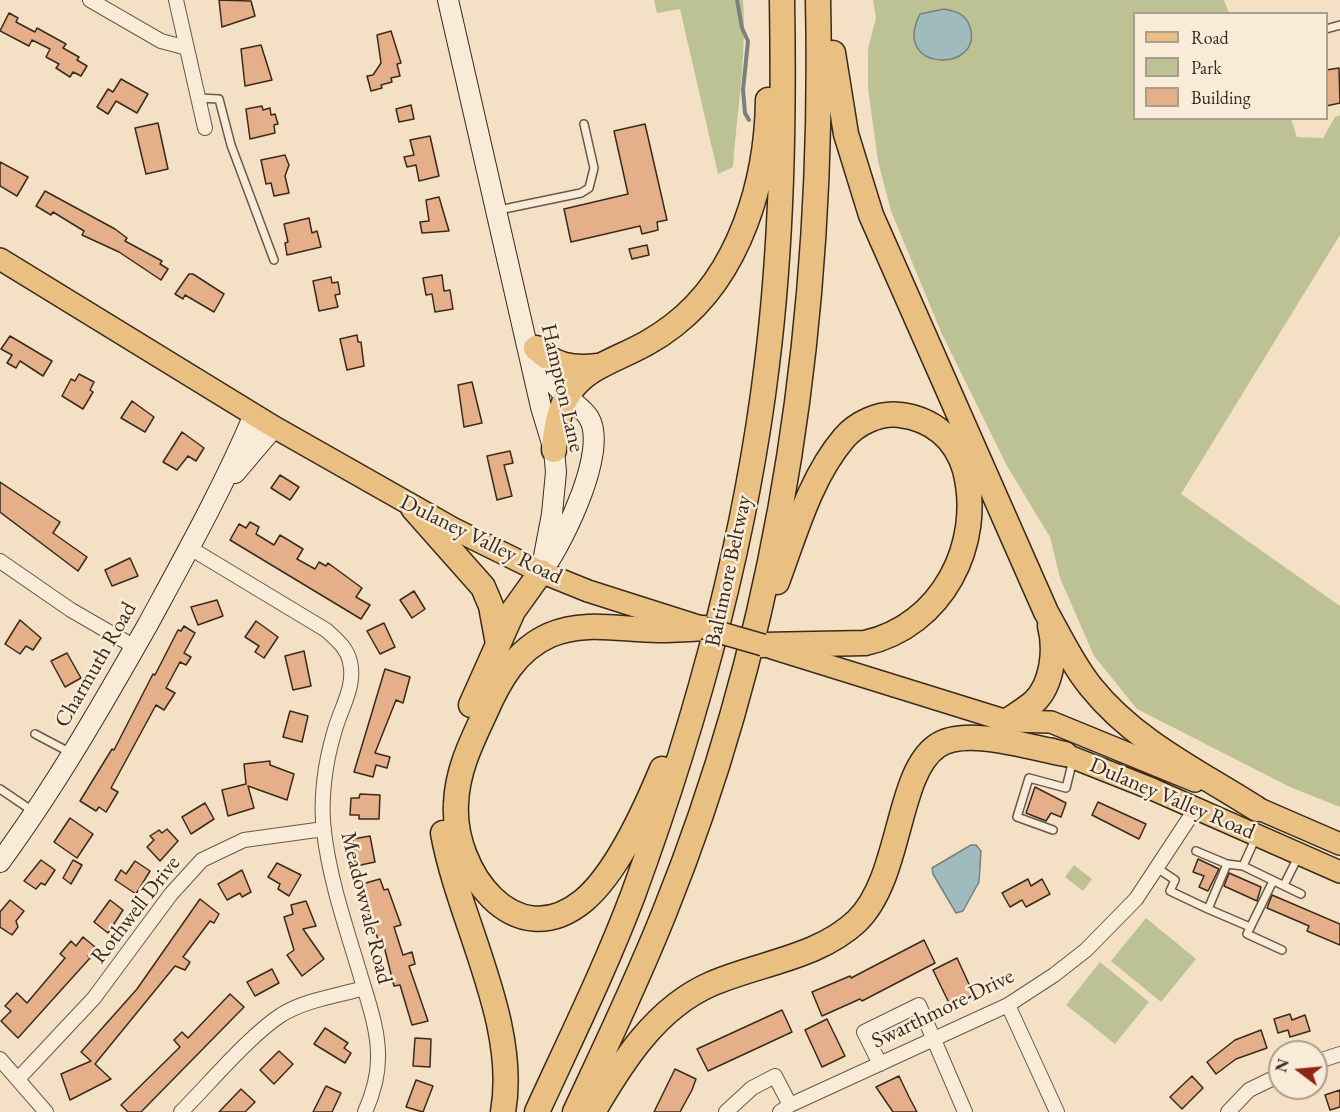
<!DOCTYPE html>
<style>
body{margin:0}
#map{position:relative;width:1340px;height:1112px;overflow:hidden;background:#f4e1c5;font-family:"EB Garamond",serif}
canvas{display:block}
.legend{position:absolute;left:1133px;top:12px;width:195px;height:108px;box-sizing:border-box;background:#f8ecd9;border:2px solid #ac9e8d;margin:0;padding:8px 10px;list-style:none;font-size:18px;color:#3a2a1c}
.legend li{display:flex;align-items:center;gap:12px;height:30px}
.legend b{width:30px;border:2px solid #ac9e8d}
.north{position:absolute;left:1268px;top:1040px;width:60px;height:60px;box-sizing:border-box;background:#f8ecd9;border:2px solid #ac9e8d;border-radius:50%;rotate:286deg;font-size:16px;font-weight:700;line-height:24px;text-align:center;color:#3a2a1c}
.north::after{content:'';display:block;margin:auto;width:21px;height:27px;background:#8f2418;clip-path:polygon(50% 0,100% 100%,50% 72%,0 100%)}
</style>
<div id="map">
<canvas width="1340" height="1112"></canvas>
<ul class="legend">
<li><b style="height:8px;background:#eac082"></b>Road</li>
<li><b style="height:16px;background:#bcc294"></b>Park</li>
<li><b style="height:16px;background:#e4af89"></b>Building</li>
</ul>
<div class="north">N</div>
</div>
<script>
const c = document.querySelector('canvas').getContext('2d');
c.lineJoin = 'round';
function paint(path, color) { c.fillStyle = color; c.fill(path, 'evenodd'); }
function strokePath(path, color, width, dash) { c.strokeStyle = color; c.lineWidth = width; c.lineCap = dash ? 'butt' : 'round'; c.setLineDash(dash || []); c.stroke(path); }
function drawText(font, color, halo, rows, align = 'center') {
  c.font = font + ' "EB Garamond",serif'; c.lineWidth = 5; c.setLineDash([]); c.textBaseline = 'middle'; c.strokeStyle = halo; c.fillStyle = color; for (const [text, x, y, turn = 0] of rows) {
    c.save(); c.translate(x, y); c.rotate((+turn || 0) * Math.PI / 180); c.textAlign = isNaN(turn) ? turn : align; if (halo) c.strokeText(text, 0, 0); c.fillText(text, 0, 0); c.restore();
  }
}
const green = new Path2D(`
 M654 0H743C747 56 737 111 733 167L718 174 680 9 657 13Z
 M873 0H1224L1229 13 1134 14V118L1291 119 1297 137 1323 138 1335 117 1340 115V235L1181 494 1340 606V807L1290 787 1137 709 1094 656 1060 578 1050 537 1007 466 941 332 891 211 878 161 868 88V49L876 18Z
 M1074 865 1092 879 1083 891 1065 877Z
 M1146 918 1196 959 1161 1002 1111 961Z
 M1100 962 1149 1002 1115 1044 1066 1005Z`);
const water = new Path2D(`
 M944 9C956 11 966 14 970 27 984 73 890 73 920 14Z
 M971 845H976L981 851 979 882 963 911 956 913 933 874 932 868Z`);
const stream = new Path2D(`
 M737 0 742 28 748 41 743 90 745 113 749 120`);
const building = new Path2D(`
 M219 0 251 1 255 16 222 27Z
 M9 13 18 18 16 22 35 32 37 28 66 44 63 48 79 57 77 60 87 66 81 76 73 72 70 77 56 68 59 64 46 57 50 49 32 40 29 46 0 31Z
 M391 31 401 63 397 64 400 76 391 78 392 82 381 85 382 88 371 91 367 76 373 75 381 63 377 35Z
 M261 45 272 80 245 86 241 49Z
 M1339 68 1340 103 1326 106V70Z
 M121 79 148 94 137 113 116 101 108 114 97 107 108 89 113 92Z
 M411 105 414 119 399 122 396 109Z
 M262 106 263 110 270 108 271 115 275 114 278 124 274 125 275 133 250 139 246 109Z
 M158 123 168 169 146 174 135 128Z
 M645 124 667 220 657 222 658 230 642 234 640 226 571 242 564 209 628 194 614 131Z
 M430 136 439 176 419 181 416 165 407 167 404 157 414 155 410 140Z
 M285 155 289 165 285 176 289 193 274 196 271 183 266 184 261 160Z
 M0 162 28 177 17 196 0 186Z
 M45 191 115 229 127 238 125 241 162 261 160 264 168 269 161 280 119 252 82 235 84 231 53 212 51 215 36 206Z
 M439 197 449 231 422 233 420 222 429 221 426 200Z
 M309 218 312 233 317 231 321 247 287 255 285 243 288 242 284 224Z
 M647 245 649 255 632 259 629 249Z
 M189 274H193L224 294 214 312 185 295 183 299 175 294Z
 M442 275 444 291 450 290 453 309 435 312 432 294 426 295 423 278Z
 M331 277 332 283 338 282 340 294 335 295 338 307 319 311 313 281Z
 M357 335 358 342H361L364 366 347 370 340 339Z
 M10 336 52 361 43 376 20 361 16 368 7 363 12 355 1 349Z
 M79 374 94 382 90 390 93 392 83 409 62 396 71 379 75 381Z
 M472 382 482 423 464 427 458 385Z
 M132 401 154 417 145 432 121 418Z
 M182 432 204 448 196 461 188 456 177 470 163 462Z
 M510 451 513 463 504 465 512 496 497 500 487 456Z
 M280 475 299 487 290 500 271 488Z
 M0 482 60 522 53 533 87 557 78 571 0 512Z
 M250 522 259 527 256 534 274 545 280 535 303 549 297 559 315 569 319 562 326 566 328 563 362 588 356 597 370 605 361 619 230 540 239 524 246 528Z
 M130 558 138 576 112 586 105 570Z
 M414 591 425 609 412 618 400 600Z
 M217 600 223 616 198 625 191 607Z
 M20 620 41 638 33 650 26 646 20 654 5 644Z
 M256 621 278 637 264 658 255 652 259 646 245 637Z
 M384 623 395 647 380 654 367 631Z
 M184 626 195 633 184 653 191 657 186 665 180 662 166 688 175 693 164 710 156 705 111 788 118 792 106 812 99 807 96 811 80 801 112 749 114 750 153 674 155 675 178 630 181 631Z
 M304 651 311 686 293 690 285 656Z
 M67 653 81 678 65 687 51 661Z
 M385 669 410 677 403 703 396 700 375 753 390 757 387 768 376 765 373 777 354 772Z
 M290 711 308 716 302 742 283 737Z
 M270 761V765L294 774 287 800 248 786 254 808 228 816 222 790 246 784 244 764Z
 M1035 787 1066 803 1061 817 1051 813 1046 821 1026 813Z
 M360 794 380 795 379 819H359V815H350L351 798H359Z
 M1098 802 1146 824 1139 839 1092 815Z
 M205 803 214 819 191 834 182 817Z
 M70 818 93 834 77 858 54 842Z
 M167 829 178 841 160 861 147 847 154 840 150 836 159 830 162 833Z
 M370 836 375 862 356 866 353 839Z
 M1198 859 1219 869 1208 891 1199 887 1204 876 1193 872Z
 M41 860 55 870 45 885 41 883 36 889 24 881Z
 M73 860 82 865 71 884 63 878Z
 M135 861 150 871 136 894 115 880 121 870 126 874Z
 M277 863 301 875 289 896 278 889 280 884 268 877Z
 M242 870 251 892 242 897 240 893 227 900 218 884Z
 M1229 873 1261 887 1257 901 1224 886Z
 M380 879 384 890 388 889 401 925 394 927 403 955 412 952 415 964 409 966 428 1021 412 1025 400 985 394 986 384 946 380 947 365 895 362 884Z
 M1028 879 1031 886 1042 879 1050 894 1026 907 1022 900 1010 907 1002 893Z
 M1272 895 1340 924V945L1307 931 1309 926 1267 908Z
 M200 899 219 914 214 923 210 921 183 957 190 962 185 970 175 966 95 1064 111 1079 70 1100 61 1074 91 1061 81 1052 137 989Z
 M10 900 24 911 16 921 18 927 12 935 0 927V912Z
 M110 900 123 910 108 933 94 922Z
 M306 901 316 926 303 929 324 959 302 976 287 955 294 950 284 917 293 914 291 905Z
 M83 937 95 947 88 956 90 958 18 1038 1 1021 11 1011 5 1006 17 993 27 1003 65 958 60 954 71 941 76 946Z
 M924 940 935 963 862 1001 860 999 822 1016 812 992 850 976 851 978Z
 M957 958 974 995 951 1007 933 970Z
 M272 969 279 983 255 996 247 982Z
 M230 994 244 1007 141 1112H128L121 1105 180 1047 174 1040 182 1032 188 1038Z
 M782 1010 792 1032 708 1071 697 1049Z
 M1290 1014 1292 1020 1305 1015 1310 1031 1290 1037 1288 1030 1278 1033 1274 1019Z
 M827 1019 845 1056 822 1067 805 1030Z
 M325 1028 348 1043 344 1048 351 1053 345 1063 314 1044Z
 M1261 1030 1267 1048 1236 1059 1216 1074 1207 1062 1235 1040Z
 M415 1038 431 1039 430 1067 413 1066Z
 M279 1051 293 1064 274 1084 260 1070Z
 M675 1069 696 1079 692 1090 680 1112H654Z
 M899 1076 909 1097 917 1112H893L876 1087Z
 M1192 1076 1203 1088 1182 1109 1170 1097Z
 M416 1080 433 1086 423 1112 406 1107Z
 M326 1086 341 1093 332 1112H313Z
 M241 1089 255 1102 245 1112H219Z
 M1340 1090V1107L1330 1110 1325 1095Z`);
const lane = new Path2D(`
 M1326 29 1340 25
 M198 98 219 99 231 145 274 260
 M499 210 581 193 589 188 594 168 584 124
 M35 734 71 753
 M0 789 34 812
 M1053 830 1017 817 1029 778 1066 788 1073 760
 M1256 837 1243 866 1301 894
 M1196 851 1227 864 1243 866
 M1227 864 1208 909 1250 927
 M1157 868 1175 880 1170 891 1208 909
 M1273 881 1247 934 1282 950
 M1284 885 1299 855`);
const street = new Path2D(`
 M90 0 161 41 187 48
 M176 0 205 128
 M190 548 326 630C337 640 347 648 350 662 356 687 340 709 334 733 325 763 320 800 324 832 330 881 346 927 360 974 368 1001 379 1031 378 1059 378 1077 372 1096 365 1112
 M0 561 71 610 135 647
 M1008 1005 1057 1112
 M0 1059 46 1112
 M1316 1062 1340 1054
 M880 1064 864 1032 919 1005 965 1112
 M18 1079 94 998 171 894 202 860 244 840 324 829
 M181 1112C209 1084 249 1036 281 1015 305 1000 337 996 364 988
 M726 1112 752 1088 775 1076 790 1105
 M780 1112 790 1105 1008 1005 1054 975 1086 950 1136 899 1196 808
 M1228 1112 1249 1090 1280 1075`);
const secondary = new Path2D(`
 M448 0 541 407 554 450 556 472 552 514 541 572
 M537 349C544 366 551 384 566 396 574 404 583 408 589 418 608 450 565 538 545 567
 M235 473 274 427
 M0 862C55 787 101 707 147 626 185 556 223 488 254 415`);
const primary = new Path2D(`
 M0 259 274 427 452 528 541 572 588 591 698 626
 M772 648 1007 721 1051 722 1195 781
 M1051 749 1152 789 1340 872
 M1243 802 1340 844`);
const highway = new Path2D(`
 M833 53 846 134 871 215 1046 612C1060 637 1073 665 1091 687 1134 741 1199 772 1257 809
 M536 348C555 366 572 369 598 366
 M554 450C559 356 615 372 674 325 740 274 767 181 768 100
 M413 508 483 587 491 606 498 644
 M763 645 865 643C942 626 984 544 965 470 956 439 933 419 900 415 880 412 857 423 844 438 810 478 795 534 777 582
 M471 705 513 611 541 572
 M1007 721C1016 715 1026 709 1034 702 1053 684 1056 649 1050 626
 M662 769C645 810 617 873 583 901 514 957 452 869 456 804 457 771 471 743 485 713 499 681 516 650 550 635 585 620 622 630 658 630 674 630 689 629 704 628
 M443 833C459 922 519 1022 503 1112
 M537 1112C570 1040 605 969 633 895 696 723 745 546 767 364 782 243 784 121 782 0
 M575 1112C606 1046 638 979 665 911 782 621 825 312 818 0
 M593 1112C622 1062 656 1008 711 984 759 963 818 958 857 921 902 877 896 774 937 746 965 726 1032 748 1065 754`);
const primaryBridge = new Path2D(`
 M704 628 763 645`);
const streetNames = [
 ["Hampton Lane",562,388,77],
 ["Dulaney Valley Road",481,540,26],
 ["Baltimore Beltway",729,571,-78],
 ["Charmuth Road",96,665,-60],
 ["Dulaney Valley Road",1172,799,23],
 ["Meadowvale Road",366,908,76],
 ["Rothwell Drive",136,910,-52],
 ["Swarthmore Drive",943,1009,-26]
];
paint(green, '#bcc294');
paint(water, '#a0bbbe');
strokePath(water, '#77817d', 1.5);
strokePath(stream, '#77817d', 4);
paint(building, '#e4af89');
strokePath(building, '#3a2a1c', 1.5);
strokePath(lane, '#685846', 10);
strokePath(street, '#685846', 16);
strokePath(secondary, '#3a2a1c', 22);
strokePath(primary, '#3a2a1c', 24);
strokePath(highway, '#3a2a1c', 27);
strokePath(lane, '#f8ecd9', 7);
strokePath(street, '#f8ecd9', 14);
strokePath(secondary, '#f8ecd9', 20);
strokePath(primary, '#eac082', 21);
strokePath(highway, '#eac082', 24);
strokePath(primaryBridge, '#3a2a1c', 24, []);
strokePath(primaryBridge, '#eac082', 21);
drawText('22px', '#3a2a1c', '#f8ecd9', streetNames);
</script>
